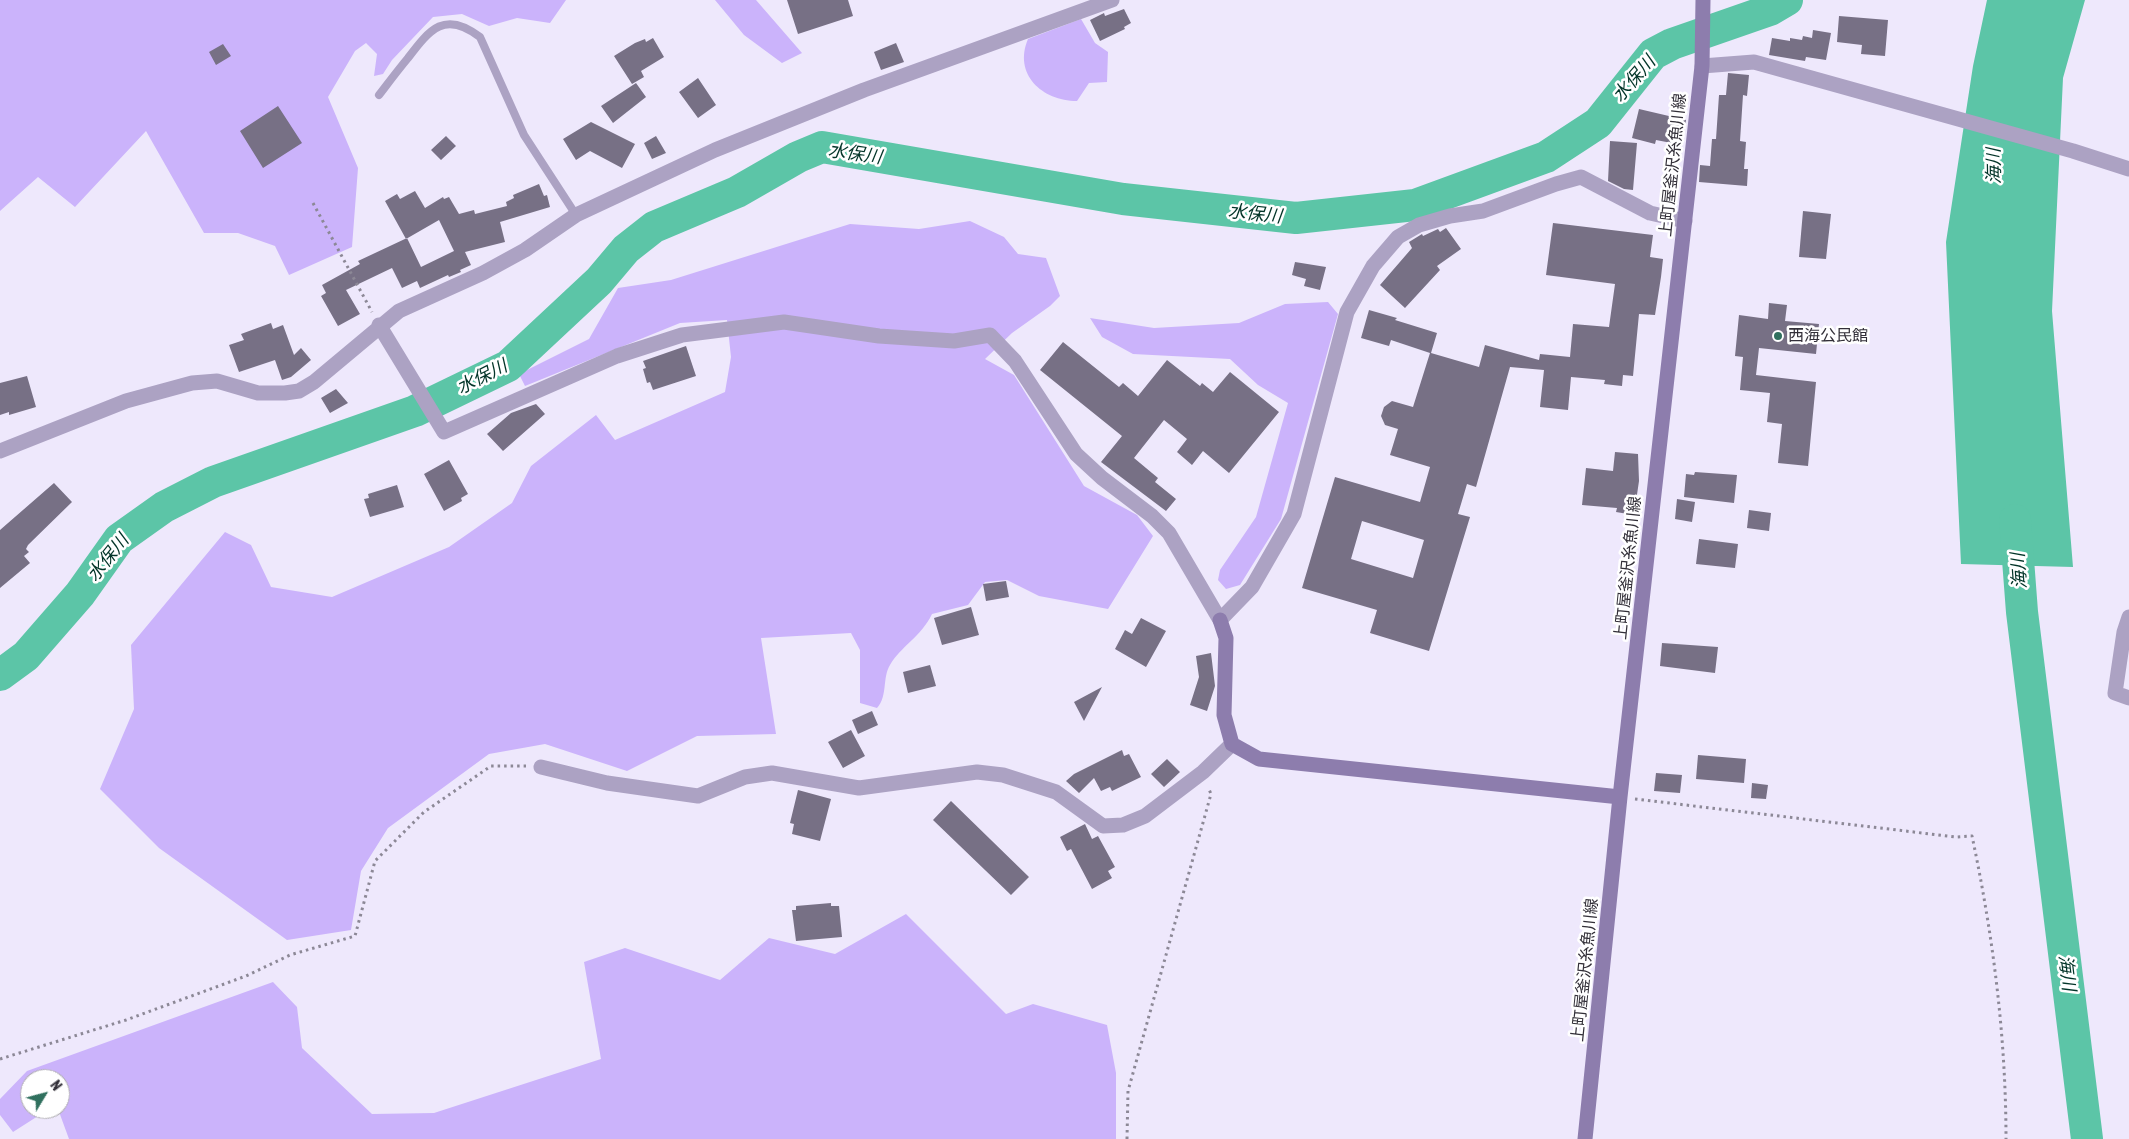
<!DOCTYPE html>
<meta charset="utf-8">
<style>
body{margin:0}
#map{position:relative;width:2129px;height:1139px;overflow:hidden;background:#eee8fc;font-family:"Asap Condensed",sans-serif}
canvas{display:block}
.north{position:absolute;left:20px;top:1069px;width:50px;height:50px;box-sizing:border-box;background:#fff;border:1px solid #adacaf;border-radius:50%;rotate:53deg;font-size:14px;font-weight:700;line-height:20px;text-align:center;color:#322f38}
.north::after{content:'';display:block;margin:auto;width:18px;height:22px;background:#30705e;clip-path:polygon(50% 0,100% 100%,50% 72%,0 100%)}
</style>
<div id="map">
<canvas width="2129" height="1139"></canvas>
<div class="north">N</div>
</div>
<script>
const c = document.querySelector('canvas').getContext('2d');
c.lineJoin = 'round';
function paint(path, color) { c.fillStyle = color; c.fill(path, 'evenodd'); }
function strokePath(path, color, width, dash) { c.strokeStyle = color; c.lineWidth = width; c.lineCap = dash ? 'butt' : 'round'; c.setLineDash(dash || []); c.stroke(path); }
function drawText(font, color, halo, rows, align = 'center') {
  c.font = font + ' "Asap Condensed","Noto Sans JP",sans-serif'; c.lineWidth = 5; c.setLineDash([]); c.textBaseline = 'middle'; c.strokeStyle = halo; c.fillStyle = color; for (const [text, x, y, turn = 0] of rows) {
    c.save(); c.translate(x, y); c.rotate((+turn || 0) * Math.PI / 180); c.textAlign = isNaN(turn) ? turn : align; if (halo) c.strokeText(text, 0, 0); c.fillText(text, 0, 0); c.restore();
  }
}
const green = new Path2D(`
 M0 0H566L550 23 517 18 489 26 462 14 433 17 392 60 383 74 374 76 377 54 366 43 355 51 328 97 358 168 352 247 289 275 275 246 238 233H204L146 131 75 207 38 177 0 211Z
 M715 0H756L802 53 782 63 744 35Z
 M1081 19 1095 43 1108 52 1107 82 1089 83 1077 101C1042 101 1013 74 1028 39Z
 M970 221 1004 237 1018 254 1046 258 1060 296 1050 306 1012 333 985 359 1014 375 1084 486 1137 515 1153 536 1108 609 1039 596 1007 580 985 582 968 605 932 614C921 637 901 646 890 665 882 678 888 696 877 708L860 703V650L851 633 761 638 776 734 697 736 627 771 545 744 489 754 388 828 361 871 351 930 287 940 159 848 100 789 134 709 131 645 225 532 251 545 271 587 332 597 449 547 512 503 531 466 596 415 615 440 725 392 731 357 727 320 680 323 525 386 519 374 589 339 618 288 671 280 850 224 919 229Z
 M1328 302 1338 314 1281 519 1240 585 1226 589 1218 580 1220 570 1256 517 1288 403 1258 385 1230 359 1133 354 1102 337 1090 318 1154 328 1239 323 1285 304Z
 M906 914 1006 1014 1033 1004 1107 1025 1116 1073V1139H69L58 1109 60 1079H30V1109H49L13 1132 0 1115V1099L27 1071 273 982 297 1007 302 1048 372 1114 434 1113 601 1059 584 962 625 948 720 980 769 938 835 954Z`);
const water = new Path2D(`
 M1987 0H2085L2063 78 2052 311 2073 567 1961 564 1946 242 1973 66Z`);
const river = new Path2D(`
 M2015 520 2022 612 2087 1139
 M0 675 26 656 80 594 119 539 164 507 213 482 415 411 508 366 599 281 626 249 654 227 737 192 798 157 822 147 1123 199 1296 218 1415 205 1546 157 1598 123 1653 54 1672 44 1770 10 1787 0`);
const building = new Path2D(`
 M787 0H848L853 16 798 34Z
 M1124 9 1131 23 1124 27 1125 29 1100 41 1090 20 1104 13 1105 16Z
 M1839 16 1888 20 1885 56 1861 54 1862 45 1837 42Z
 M1813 30 1831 33 1826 60 1806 57 1805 61 1769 55 1772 38 1790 41V38L1802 40 1803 36 1812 38Z
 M653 38 664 57 641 71 644 77 632 84 614 56 635 43 645 39 646 42Z
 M896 43 904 62 881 70 874 52Z
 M223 44 231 56 216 65 209 52Z
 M1728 73 1749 75 1747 96 1743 95 1740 141 1746 142 1744 169H1748L1747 186 1699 182 1700 165 1710 166 1712 139H1716L1719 95H1726Z
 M698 78 716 105 698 118 679 92Z
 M636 83 646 97 613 123 601 106Z
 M278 106 302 143 263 168 240 131Z
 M1639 109 1686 120 1682 145 1656 140 1655 144 1632 138Z
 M591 122 635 144 622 168 590 151 576 160 563 139Z
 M446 136 456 146 441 160 431 150Z
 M656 136 666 153 652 159 644 143Z
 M1610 141 1637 143 1633 190 1624 189 1608 181Z
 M539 184 544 196 547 195 550 207 500 222 505 242 465 252 471 265 460 270 461 272 449 277 448 275 420 288 417 281 402 288 392 268 346 290 360 314 338 326 321 296 326 293 322 285 360 264 358 261 407 238 421 267 454 251 439 220 406 239 385 201 397 194 400 199 415 191 425 208 443 197 444 199 449 197 459 214 474 210 475 214 507 206 506 202 514 198 513 195Z
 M1803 211 1831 214 1826 259 1799 257Z
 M1553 223 1653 235 1650 257 1663 259 1661 277 1655 315 1639 314 1633 376 1623 375 1622 386 1604 384 1605 380 1571 377 1568 410 1540 407 1544 370 1510 367 1476 487 1467 484 1458 514 1470 517 1429 651 1370 633 1377 610 1302 588 1335 477 1420 502 1430 467 1390 455 1398 429 1385 425 1381 416 1384 407 1392 401 1413 407 1430 353 1391 340 1389 346 1361 338 1369 310 1397 318 1395 320 1437 333 1431 353 1479 367 1485 345 1539 360 1540 354 1570 357 1573 324 1609 327 1615 284 1546 275ZM1362 521 1424 540 1413 578 1351 559Z
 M1446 228 1461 249 1437 266 1440 270 1405 308 1380 285 1412 248 1409 242 1422 234 1423 236 1438 229 1440 232Z
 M1295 262 1326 267 1320 290 1304 286 1306 279 1292 275Z
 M1769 303 1787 305 1785 321 1819 324 1816 354 1759 348 1756 375 1816 382 1808 466 1778 463 1782 424 1767 422 1770 393 1740 390 1743 357 1735 356 1739 315 1768 319Z
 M271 323 273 329 283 325 294 355 301 348 311 360 291 377 282 380 275 360 239 372 229 345 244 340 241 334Z
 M1063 342 1119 387 1123 383 1138 396 1167 360 1200 386 1202 383 1213 392 1230 372 1279 412 1229 473 1203 451 1192 465 1177 452 1187 439 1164 420 1134 458 1158 478 1155 482 1176 499 1166 511 1101 462 1122 436 1040 370Z
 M686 346 696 376 653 390 650 382 647 383 643 369 646 368 643 361Z
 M27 376 36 407 9 415V412L0 415V383Z
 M336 389 348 403 330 413 321 398Z
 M536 404 545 414 503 451 487 434 511 413Z
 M1615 452 1638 454 1639 481 1634 515 1616 512 1617 508 1582 505 1586 468 1613 471Z
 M449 460 468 494 461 498 462 501 444 511 424 474Z
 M1695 472 1737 475 1734 503 1684 497 1686 474 1694 475Z
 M54 483 72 502 28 545 26 549 29 552 24 556 30 563 0 588V530Z
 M397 485 404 507 370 517 364 499 369 498 368 494Z
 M1677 499 1695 502 1692 522 1675 519Z
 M1749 510 1771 513 1769 531 1747 528Z
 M1699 539 1738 544 1735 568 1696 564Z
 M1006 581 1009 597 986 601 983 584Z
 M971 607 979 635 942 645 934 618Z
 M1141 618 1166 631 1146 667 1115 649 1125 630 1132 634Z
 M1662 643 1718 647 1715 673 1660 666Z
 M1211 653 1215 686 1207 711 1190 705 1199 677 1196 656Z
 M930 665 936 686 908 693 903 672Z
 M1102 687 1084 721 1074 702Z
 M872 711 878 725 858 734 852 720Z
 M851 730 865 756 843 768 828 742Z
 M1122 750 1124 756 1129 754 1141 777 1112 791 1110 787 1101 791 1094 778 1079 793 1066 781 1074 774Z
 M1698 755 1746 759 1744 783 1696 779Z
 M1167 759 1180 772 1164 787 1151 774Z
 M1656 773 1682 775 1680 793 1654 791Z
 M1752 783 1768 785 1766 799 1751 798Z
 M798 790 831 799 820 841 792 834 794 824 790 823Z
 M951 801 1029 877 1011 895 933 820Z
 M1085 824 1092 839 1098 836 1115 867 1108 871 1112 878 1092 889 1071 849 1067 851 1060 837Z
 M831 903V906H839L842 937 796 941 792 910H796V906Z`);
const path = new Path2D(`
 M313 203 372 312
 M1635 799 1956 837 1972 836C1993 935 2006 1037 2006 1139
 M0 1059 126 1020 246 976 290 955 355 936 375 861 424 812 491 766H526
 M1127 1139 1128 1091 1211 794 1208 787`);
const lane = new Path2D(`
 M379 95C389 82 398 70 408 58 430 29 445 10 480 37L524 135 576 215`);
const street = new Path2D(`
 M1702 66 1754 62 2073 151 2129 169
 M379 325 444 432 617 356 682 335 784 322 879 336 954 341 990 335 1015 361 1076 454 1102 478 1152 516 1169 533 1220 620 1252 587 1294 514 1347 312 1373 266 1398 237 1419 225 1450 216 1483 211 1556 184 1581 177 1650 213 1685 221
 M0 451 126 401 192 383 217 381 258 393H285L299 391 314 382 399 311 483 273 525 250 576 215 715 150 864 90 1112 0
 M2129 617 2124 632 2115 693 2129 698
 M541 767 607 783 698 796 745 777 772 773 859 788 977 772 1003 775 1056 792 1103 826 1123 825 1145 816 1203 772 1232 744`);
const secondary = new Path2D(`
 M1220 620 1226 638 1224 715 1232 744 1259 759 1620 797
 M1585 1139 1620 797 1702 66 1703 0`);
const markers = [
 [1778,336,5,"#30705e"]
];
const streetNames = [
 ["上町屋釜沢糸魚川線",1673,165,-84],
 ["上町屋釜沢糸魚川線",1628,568,-84],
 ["上町屋釜沢糸魚川線",1585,970,-84]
];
const poiNames = [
 ["西海公民館",1788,336]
];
const waterNames = [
 ["水保川",1634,79,-49],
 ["水保川",855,154,8],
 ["海川",1994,166,-91],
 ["水保川",1255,214,6],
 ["水保川",482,377,-27],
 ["水保川",108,558,-51],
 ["海川",2019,571,-94],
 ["海川",2067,973,83]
];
paint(green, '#cbb3fb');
paint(water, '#5cc5a7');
strokePath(river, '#5cc5a7', 32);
paint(building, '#777085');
strokePath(path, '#8c8896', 3, [2.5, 4]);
strokePath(lane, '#aca2c3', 8);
strokePath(street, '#aca2c3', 15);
strokePath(secondary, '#8d7dad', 15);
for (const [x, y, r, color] of markers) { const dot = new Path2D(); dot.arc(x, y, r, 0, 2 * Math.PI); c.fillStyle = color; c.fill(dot); strokePath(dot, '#fff', 2); }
drawText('16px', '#322f38', '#fff', streetNames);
drawText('16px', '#322f38', '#fff', poiNames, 'left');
drawText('italic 18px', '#023428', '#fff', waterNames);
</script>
